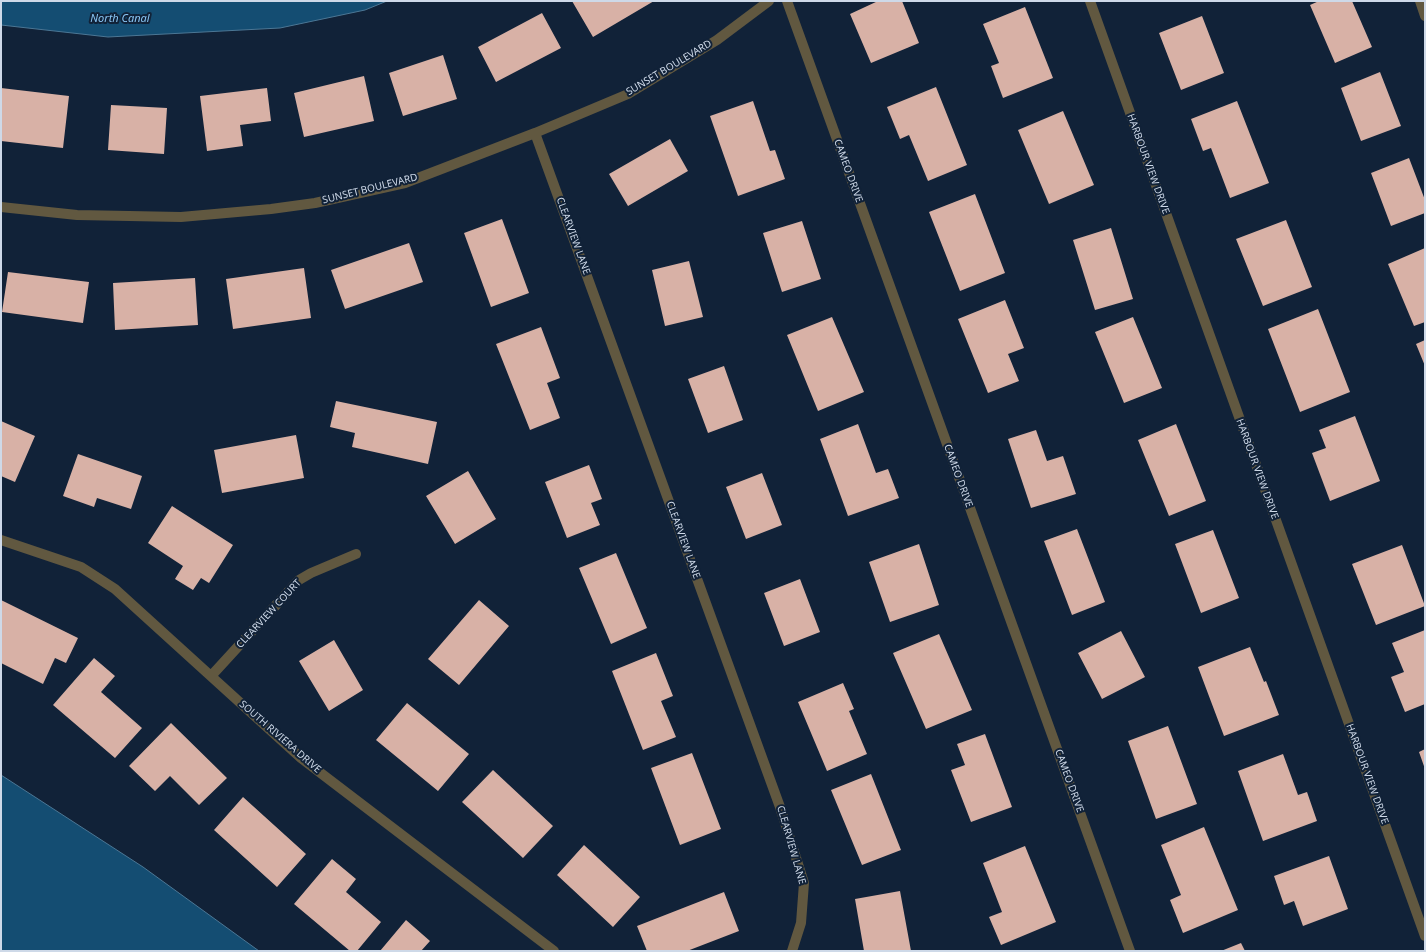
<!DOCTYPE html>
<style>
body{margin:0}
#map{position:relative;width:1426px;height:952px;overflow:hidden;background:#112238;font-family:"Noto Sans",sans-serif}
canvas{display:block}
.frame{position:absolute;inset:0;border:2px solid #ced9e8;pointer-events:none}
</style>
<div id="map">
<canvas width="1426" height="952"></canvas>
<div class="frame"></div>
</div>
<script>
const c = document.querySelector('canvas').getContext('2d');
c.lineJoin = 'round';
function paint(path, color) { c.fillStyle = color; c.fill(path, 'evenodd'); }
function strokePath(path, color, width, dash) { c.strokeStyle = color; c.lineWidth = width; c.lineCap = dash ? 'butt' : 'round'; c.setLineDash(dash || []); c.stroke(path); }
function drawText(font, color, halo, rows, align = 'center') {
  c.font = font + ' "Noto Sans",sans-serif'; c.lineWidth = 4; c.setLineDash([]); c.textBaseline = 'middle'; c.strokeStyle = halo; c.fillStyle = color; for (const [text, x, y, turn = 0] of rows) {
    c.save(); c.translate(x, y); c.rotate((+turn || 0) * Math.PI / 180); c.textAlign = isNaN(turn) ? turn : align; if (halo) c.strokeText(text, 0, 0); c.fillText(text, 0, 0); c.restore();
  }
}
const water = new Path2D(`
 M1 1H387L365 10 280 28 108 37 1 25Z
 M1 775 143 867 259 951H1Z`);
const building = new Path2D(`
 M572 1H654L593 37Z
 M878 1H902L919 43 871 63 850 14Z
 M1319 1H1352L1372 47 1335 63 1310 5Z
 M1025 7 1053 78 1003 98 991 66 999 63 983 24Z
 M542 13 561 48 496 82 478 47Z
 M1202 16 1224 73 1181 90 1159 33Z
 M443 55 457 99 403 116 389 73Z
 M1380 72 1401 126 1361 141 1341 88Z
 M364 76 374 121 304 137 294 93Z
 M936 87 967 165 928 181 909 135 900 139 887 107Z
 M1 88 69 96 63 148 1 141Z
 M267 88 271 121 240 125 243 146 207 151 200 96Z
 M753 101 770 151 775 150 785 179 738 196 710 116Z
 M1237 101 1269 183 1230 198 1211 148 1203 151 1191 119Z
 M111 105 167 108 164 154 108 150Z
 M1063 111 1094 185 1049 204 1018 130Z
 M670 139 688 171 628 206 609 174Z
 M1409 158 1425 200V213L1391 226 1371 173Z
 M975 194 1005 273 960 291 929 212Z
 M502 219 529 293 491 307 464 233Z
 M1286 220 1312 287 1263 306 1236 239Z
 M802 221 821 279 782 292 763 233Z
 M1111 228 1133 299 1095 310 1073 240Z
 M409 243 423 282 345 309 331 270Z
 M1425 248V322L1414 326 1388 264Z
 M689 261 703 317 665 326 652 270Z
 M304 268 311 318 233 329 226 279Z
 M8 272 89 282 83 323 2 312Z
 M195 278 198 325 115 330 113 283Z
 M1005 300 1024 348 1008 354 1019 381 988 393 958 319Z
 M1318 309 1350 392 1300 412 1268 329Z
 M832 317 864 392 818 411 787 335Z
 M1133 317 1162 388 1124 403 1095 332Z
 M541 327 560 378 547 383 560 418 530 430 496 344Z
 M1425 340V366L1416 344Z
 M724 366 743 420 708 433 688 379Z
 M336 401 437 422 428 464 352 447 355 433 330 427Z
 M1355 416 1380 481 1330 501 1312 453 1326 448 1319 430Z
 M1 421 35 436 15 482 1 476Z
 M858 424 876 473 888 469 899 498 848 516 820 439Z
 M1176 424 1206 501 1169 516 1138 440Z
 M1036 430 1047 461 1063 456 1076 494 1031 508 1008 439Z
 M296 435 304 478 222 493 214 450Z
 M78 454 142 476 131 509 97 498 94 507 63 496Z
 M589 465 602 499 591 503 600 525 567 538 545 482Z
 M468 471 496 519 455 544 426 496Z
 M762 473 782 525 746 539 726 487Z
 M172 506 233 545 209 583 201 578 193 590 175 579 183 566 148 543Z
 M1077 529 1105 602 1072 615 1044 541Z
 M1213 530 1239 598 1201 613 1175 544Z
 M919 544 939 605 890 622 869 562Z
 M1402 545 1425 606 1376 625 1352 564Z
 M616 553 647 628 611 644 579 568Z
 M800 579 820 632 784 646 764 593Z
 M1 600 78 638 66 663 55 658 43 684 1 663Z
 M479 600 509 626 459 685 428 659Z
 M1425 630V704L1405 712 1391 677 1404 672 1392 643Z
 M1121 631 1145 677 1102 699 1078 653Z
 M939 634 972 710 926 729 893 653Z
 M334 640 363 690 329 711 299 661Z
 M1250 647 1264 682 1266 681 1279 715 1224 736 1198 667Z
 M656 653 673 696 661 701 676 737 643 750 612 671Z
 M94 658 115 676 101 692 142 728 115 758 53 705Z
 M843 683 854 709 849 711 867 754 827 771 798 702Z
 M407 703 469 754 438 791 376 740Z
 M171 723 227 778 199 805 170 776 155 791 129 766Z
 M1168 726 1197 804 1156 819 1128 741Z
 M985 734 1012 807 971 822 951 770 965 765 957 744Z
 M1425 749V769L1419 752Z
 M692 753 721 829 680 845 651 768Z
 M1283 754 1298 795 1307 792 1317 821 1263 841 1238 771Z
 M493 770 553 826 523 858 462 802Z
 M871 774 901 850 862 865 831 790Z
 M243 797 306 854 277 887 214 830Z
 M1204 827 1238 910 1183 933 1170 900 1181 895 1161 845Z
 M584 845 640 897 613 927 557 875Z
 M1025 846 1056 922 1001 945 989 917 1002 912 983 863Z
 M1329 856 1348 909 1303 926 1294 901 1284 905 1274 876Z
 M332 859 356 879 346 892 381 922 357 951H350L294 904Z
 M900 891 911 951H864L855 899Z
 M724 892 739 931 687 951H647L637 926Z
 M406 920 430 941 421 951H380Z
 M1241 943 1245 951H1221Z`);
const street = new Path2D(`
 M787 1 1130 951
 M1090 1 1425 936
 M1420 1 1425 16
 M535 133 780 807 804 883 801 923 792 951
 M1 207 77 215 181 217 271 209 315 203 405 183 535 133 628 94 717 40 769 1
 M1 540 81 567 115 589 301 758 554 951
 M212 675 299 580 311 573 356 554`);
const streetNames = [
 ["SUNSET BOULEVARD",669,68,-31],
 ["HARBOUR VIEW DRIVE",1148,164,70],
 ["CAMEO DRIVE",848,171,70],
 ["SUNSET BOULEVARD",370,189,-14],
 ["CLEARVIEW LANE",573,236,70],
 ["HARBOUR VIEW DRIVE",1257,469,70],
 ["CAMEO DRIVE",958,476,70],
 ["CLEARVIEW LANE",683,540,70],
 ["CLEARVIEW COURT",269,614,-47],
 ["SOUTH RIVIERA DRIVE",280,737,41],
 ["HARBOUR VIEW DRIVE",1367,774,70],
 ["CAMEO DRIVE",1069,781,70],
 ["CLEARVIEW LANE",791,845,74]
];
const waterNames = [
 ["North Canal",120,19]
];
paint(water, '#144d72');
strokePath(water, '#4c7795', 1);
paint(building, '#d8b1a6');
strokePath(street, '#615840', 10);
drawText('10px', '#ced9e8', '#112238', streetNames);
drawText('italic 11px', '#8ac6f5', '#112238', waterNames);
</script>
